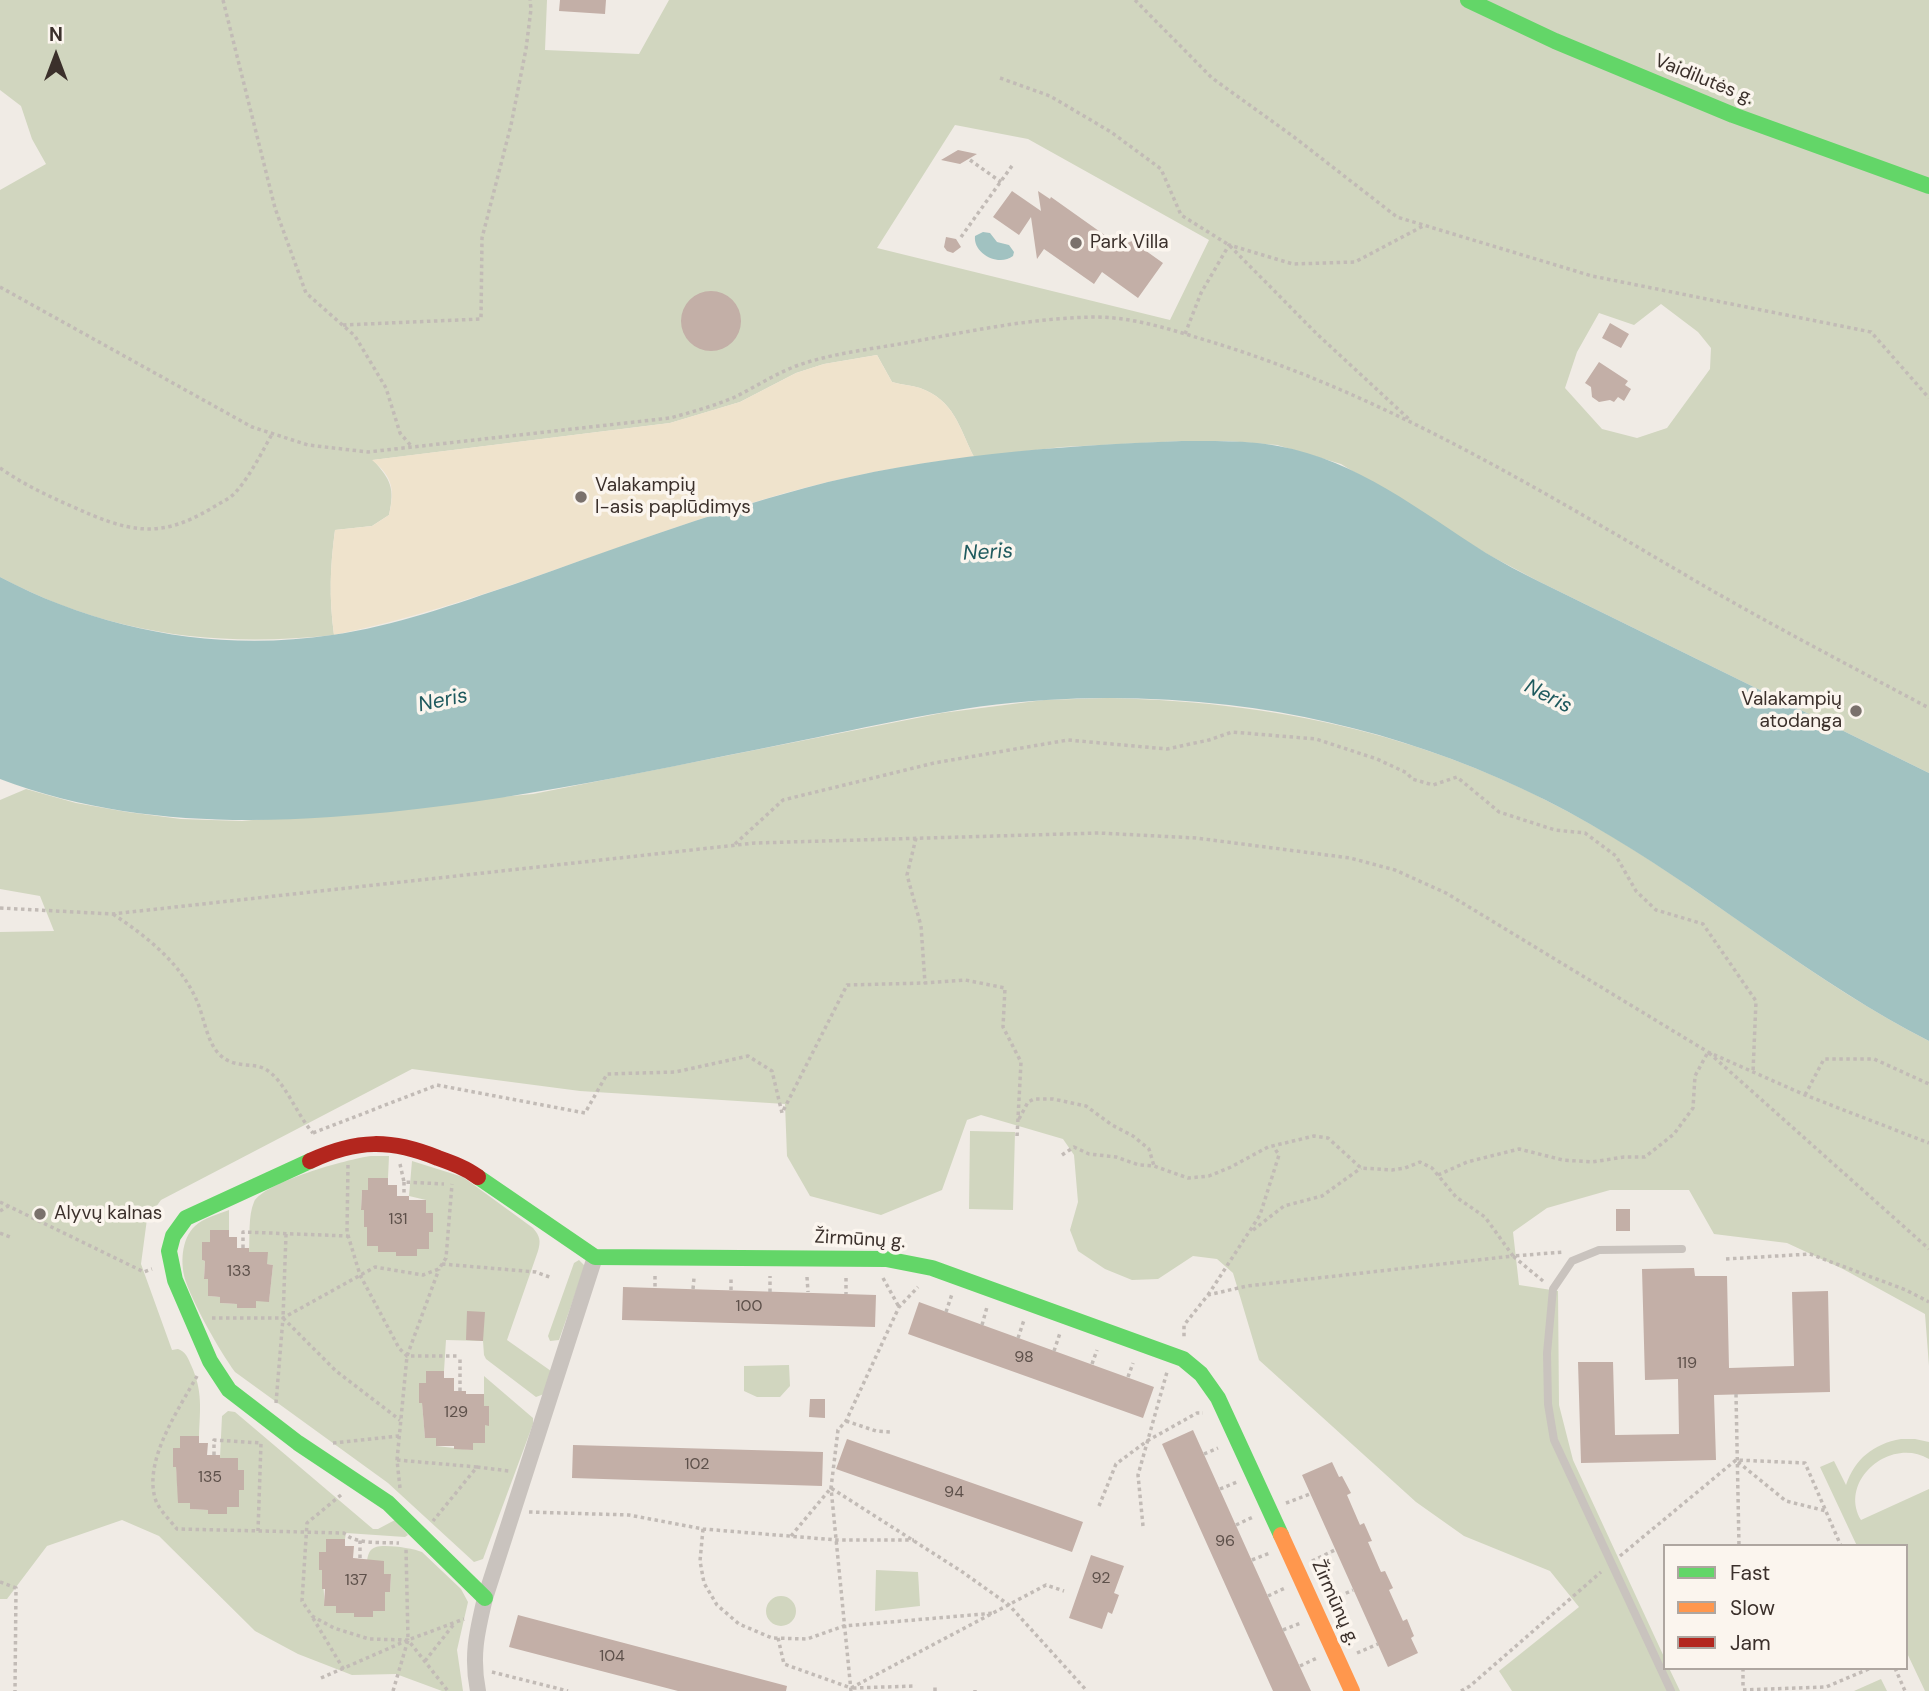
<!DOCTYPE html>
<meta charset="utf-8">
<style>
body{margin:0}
#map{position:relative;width:1929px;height:1691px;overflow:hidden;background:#f0ebe5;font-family:"DM Sans",sans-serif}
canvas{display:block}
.legend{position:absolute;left:1663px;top:1544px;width:245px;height:126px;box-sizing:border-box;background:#fbf5ee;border:2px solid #aea6a0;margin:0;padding:9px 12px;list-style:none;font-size:21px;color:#3b302b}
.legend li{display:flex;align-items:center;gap:14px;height:35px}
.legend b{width:35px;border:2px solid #aea6a0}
.north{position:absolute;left:21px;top:21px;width:70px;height:70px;-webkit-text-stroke:5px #fbf5ee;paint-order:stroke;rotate:0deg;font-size:19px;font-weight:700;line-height:28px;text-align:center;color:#3b302b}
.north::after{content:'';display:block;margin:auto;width:24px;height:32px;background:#3b302b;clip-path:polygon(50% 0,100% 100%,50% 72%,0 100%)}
</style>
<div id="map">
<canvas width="1929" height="1691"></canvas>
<ul class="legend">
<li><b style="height:9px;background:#63d668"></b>Fast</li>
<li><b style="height:9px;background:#ff974d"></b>Slow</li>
<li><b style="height:9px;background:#b3261e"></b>Jam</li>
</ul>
<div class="north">N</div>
</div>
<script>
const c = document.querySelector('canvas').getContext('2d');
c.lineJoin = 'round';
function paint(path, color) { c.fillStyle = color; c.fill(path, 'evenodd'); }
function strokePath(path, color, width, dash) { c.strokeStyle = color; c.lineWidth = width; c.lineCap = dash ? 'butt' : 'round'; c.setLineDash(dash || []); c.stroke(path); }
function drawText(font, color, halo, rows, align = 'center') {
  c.font = font + ' "DM Sans",sans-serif'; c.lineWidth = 7; c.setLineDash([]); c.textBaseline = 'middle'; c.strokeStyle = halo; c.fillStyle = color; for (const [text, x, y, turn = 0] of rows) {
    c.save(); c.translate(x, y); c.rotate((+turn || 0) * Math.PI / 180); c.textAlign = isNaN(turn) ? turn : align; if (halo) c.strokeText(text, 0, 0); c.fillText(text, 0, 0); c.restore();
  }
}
const green = new Path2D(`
 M0 0H547L545 50 639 54 669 0H1929V773L1538 581 1487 554 1341 464 1277 445 1228 441H1182L1062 447 974 457C959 427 954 400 920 388 911 385 901 385 892 382L877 355 824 364 796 373 740 402 670 423 373 460C391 480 395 488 389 515L372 526 335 530C330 568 329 597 334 635 215 648 107 634 0 577V190L46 164 32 139 21 106 0 90ZM955 125 1028 139 1209 240 1170 320 877 248ZM1661 304 1698 332 1711 348 1710 369 1667 428 1637 438 1602 429 1565 388 1577 352 1599 313 1634 325Z
 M1108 698C1293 702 1453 741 1613 837 1720 902 1817 984 1929 1041V1366L1925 1314 1843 1269 1787 1243 1714 1234 1689 1190H1610L1547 1208 1513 1232 1519 1285 1558 1291 1559 1405 1573 1460 1665 1659V1668H1669L1680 1691H1512L1499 1671 1579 1607 1550 1571 1464 1536 1416 1502 1259 1360 1233 1273 1217 1259 1193 1256 1158 1279 1132 1280 1105 1269 1078 1251 1070 1230 1078 1202 1074 1155 1063 1139 981 1115 967 1120 942 1190 881 1215 810 1196 787 1156 785 1104 580 1091 412 1069 161 1200 147 1219 141 1264 172 1350 178 1349C186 1352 188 1358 191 1365 203 1391 200 1409 199 1436H180V1448L173 1449V1467H176L179 1503H190L191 1509 208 1510 209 1514H226L227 1507H239L238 1470 220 1458 222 1416 228 1411 235 1412 373 1529H378L395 1520 408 1535 405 1537 346 1533 345 1539H327L326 1552H319V1570H322L325 1606H336V1613H354V1617H373V1611L385 1610V1592H390L391 1574H384L383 1561H367C368 1555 369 1549 376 1547 385 1544 413 1548 422 1552L461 1589 468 1602 457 1650 463 1691H442L396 1674 352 1675 298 1654 255 1631 159 1536 122 1520 47 1546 7 1599H0V932L54 931 40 896 0 889V800L26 789 76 803 127 812 181 819 242 821 533 794 942 713 1044 700Z
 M970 1131 1015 1132 1013 1210 969 1209Z
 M371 1156H389L388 1178H369L368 1190H362L361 1209 364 1210V1227H367V1245L378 1246 379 1252H396L397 1256H417V1249H429V1232H433V1213H426V1200L409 1196 412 1161 463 1177 533 1228C540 1236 541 1241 538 1251L507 1340 551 1371 544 1394 536 1397 486 1359 484 1355 483 1341 446 1340 444 1371H426V1383H419V1402L422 1403 425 1437 436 1438V1446L473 1450V1443H485V1425H489V1406H484V1376L533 1418V1424L483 1559 474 1562 388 1483 235 1372C219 1350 195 1307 186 1282 180 1265 181 1239 195 1226 203 1218 219 1214 229 1210V1230H210V1242H202V1260L205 1261 204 1278 208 1279V1296L220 1297V1303L237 1304 238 1308H256V1301H269L273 1265 267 1264V1252H249C250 1237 248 1216 254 1202 264 1182 348 1159 371 1156Z
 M579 1260 585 1266 559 1340 550 1341 548 1336 574 1263Z
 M789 1365 790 1386 780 1397H757L744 1391V1366Z
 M1901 1439H1915L1929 1442V1459C1890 1436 1838 1481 1861 1520L1929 1489V1691H1925L1906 1651V1546H1857L1820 1467 1834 1461 1846 1485C1855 1459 1873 1444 1901 1439Z
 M876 1570 918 1572 920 1606 875 1611Z
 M766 1611a15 15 0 1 1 30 0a15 15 0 1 1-30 0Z
 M1881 1679 1887 1691H1854Z`);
const sand = new Path2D(`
 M877 355 892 382C901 385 911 385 920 388 954 400 959 427 974 457 900 465 826 480 755 502 614 544 479 605 334 635 329 597 330 567 335 530L372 526 389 515C395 490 393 477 372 460L670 423 740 402 796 373 824 364Z`);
const water = new Path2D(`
 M983 232 990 233 997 242 1009 245 1014 252 1013 256C999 267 973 254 975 236Z
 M1182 441C1214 441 1246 440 1278 446 1357 460 1420 511 1486 553 1503 563 1520 572 1538 581L1929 773V1041C1817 984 1719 901 1612 837 1496 766 1364 721 1229 705 1168 698 1106 696 1046 700 958 705 870 727 784 744 634 774 485 807 331 817 219 825 106 819 0 779V577C102 631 218 652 332 635 395 626 455 604 515 584 611 550 707 514 805 488 928 455 1056 446 1182 441Z`);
const building = new Path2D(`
 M560 0H606L605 14 559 11Z
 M958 150 977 154 960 164 941 160Z
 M1012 191 1041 211 1038 191 1050 199 1051 197 1120 246 1132 241 1163 263 1138 298 1102 272 1094 284 1044 249 1037 259 1031 217 1019 235 993 217Z
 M946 237 956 239 961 247 953 253 947 251 944 247Z
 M681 321a30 30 0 1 1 60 0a30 30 0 1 1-60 0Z
 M1610 323 1629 334 1621 348 1602 338Z
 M1599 362 1628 381 1625 385 1631 389 1624 401 1618 397 1614 402 1610 400 1599 402 1592 397 1591 387 1585 383Z
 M368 1178H388V1185H397V1196H409V1200H426V1213H433V1232H429V1249H417V1256H396V1252H378V1246H367V1227H364V1210H361L362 1190H368Z
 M1616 1209H1630V1231H1616Z
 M210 1230H229V1237H237V1248H249V1252H268L267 1264 273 1265 269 1302 256 1301V1308H237V1304L220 1303V1297L208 1296V1279H204L205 1261 202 1260V1242H210Z
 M1694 1268 1695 1276H1727L1729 1368 1794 1366 1792 1292 1828 1291 1830 1392 1714 1395 1716 1460 1581 1463 1578 1362H1613L1615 1435 1679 1434 1678 1379 1645 1380 1642 1269Z
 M623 1287 876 1295 875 1327 622 1320Z
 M919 1302 1154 1387 1143 1418 908 1334Z
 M467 1311 485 1312 483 1341 466 1340Z
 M426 1371H444V1378H454V1391H466V1394H484V1406H489V1426L485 1425V1443H473V1450L454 1449V1446H436V1438H425L422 1403H419V1383H426Z
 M810 1399H825V1418L809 1417Z
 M1193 1430 1283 1630 1311 1691H1273L1162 1444Z
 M180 1436H199V1443H208L207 1455H220V1458H238V1470H244V1490H239V1507H227V1514H208V1510L190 1509V1503H178L176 1467H173V1448H180Z
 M847 1439 1083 1522 1072 1552 836 1469Z
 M573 1445 823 1452 822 1486 572 1478Z
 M1332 1462 1339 1477 1342 1476 1351 1493 1347 1495 1360 1525 1364 1523 1372 1541 1368 1542 1381 1572 1385 1571 1393 1588 1389 1590 1403 1621 1407 1619 1414 1636 1411 1638 1418 1653 1388 1667 1302 1475Z
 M326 1539H345V1546H354L353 1558 384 1561V1574H391L390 1592H385V1611H373V1617H354V1613H336V1606H324L325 1589H322V1570H319V1552H326Z
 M1091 1555 1124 1566 1114 1593 1119 1595 1112 1614 1108 1612 1102 1629 1069 1618Z
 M518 1615 787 1686 786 1691H678L509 1647Z`);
const path = new Path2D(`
 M223 0 275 208 306 293 355 336 386 388 400 433 412 447
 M1135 0 1212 78 1294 137 1397 217 1592 276 1871 332 1929 398
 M1000 78 1050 96 1111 132 1161 169 1181 215 1229 245 1317 334 1411 421
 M970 160 1001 182
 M961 237 1014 163
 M0 287 252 427 308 445 368 452 670 418C692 412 714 406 735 397 755 387 775 374 796 366 832 353 873 349 911 342 971 331 1032 318 1094 317 1136 317 1175 331 1215 343 1390 397 1548 495 1706 587 1779 629 1854 668 1929 708
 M343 325 481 319 482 238 511 125 526 49 531 9 530 0
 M1185 334 1201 293 1229 245 1293 264 1355 262 1425 225
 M0 468C23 484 46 495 71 506 127 531 157 541 212 508 220 503 229 499 235 493 250 476 261 454 272 434
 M916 838 907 875 921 926 925 983 965 980 1005 988 1003 1027 1021 1062 1017 1137
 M735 844 783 800 934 763 1068 740 1167 749 1209 740 1232 732 1316 739 1377 759 1407 773 1412 779 1433 785 1457 777 1499 812 1555 830 1585 833 1616 856 1636 891 1656 910 1703 924 1756 1001 1753 1072
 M0 908 112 914 755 843 1099 833 1196 838 1350 858 1395 870 1446 893 1708 1052 1805 1095 1929 1143
 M113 914C147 937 180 962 197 1001 204 1017 207 1043 220 1055 235 1069 252 1062 265 1069 285 1080 296 1114 313 1133
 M1805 1095 1824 1059H1874L1929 1084
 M1019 1119 1028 1102 1034 1099H1053L1086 1106 1112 1125 1133 1136 1149 1149 1154 1166
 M313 1133 437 1085 585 1113 607 1074 675 1072 748 1056 772 1071 782 1113 847 985 925 983
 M1062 1155 1074 1147 1089 1154 1116 1157 1139 1165 1154 1166 1188 1178 1209 1176 1231 1167 1268 1147 1314 1136 1328 1138 1361 1168 1392 1170 1405 1168 1420 1162 1432 1168 1456 1197 1485 1217 1513 1256 1247 1286 1208 1295 1184 1325V1339
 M400 1164 404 1182 444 1184
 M348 1165 347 1232 360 1275 399 1348 407 1356H457
 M1438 1175 1467 1162 1519 1149 1563 1160 1592 1162 1624 1157H1645L1674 1134 1693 1108 1695 1076 1708 1052 1929 1249
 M404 1182V1196
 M0 1202 144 1272 152 1269
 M0 1211 8 1206
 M1253 1230 1284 1206 1322 1196 1361 1168
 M0 1233 10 1237
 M286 1234 283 1318 336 1371 400 1420
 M243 1248V1232L348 1236
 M1726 1259 1810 1254 1906 1290 1929 1302
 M442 1264 536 1272 552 1278
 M655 1276V1288
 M807 1277 808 1292
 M846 1278V1294
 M883 1278 899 1307
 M1543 1281 1513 1256 1564 1252
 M693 1289 694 1278
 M731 1290V1278
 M770 1292V1276
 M1208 1295 1260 1215 1279 1155 1273 1146
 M946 1312 952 1294
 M212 1318H283
 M982 1325 987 1307
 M1018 1338 1024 1320
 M1054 1351 1060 1333
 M1092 1364 1097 1350
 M197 1376C179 1409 144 1459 155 1498 158 1509 170 1520 177 1529L344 1533C356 1545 383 1542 399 1543
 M1128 1377 1133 1363
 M460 1391V1357
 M1736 1394 1739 1546
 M276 1403 283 1318 375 1267 423 1275 439 1269 446 1258 452 1184
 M846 1421 876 1431 891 1432
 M333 1443 399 1436
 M1204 1454 1218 1448
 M214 1455V1440L261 1443 258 1531
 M397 1460 477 1467 433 1521
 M1738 1462 1786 1501 1826 1511
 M477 1467 509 1471
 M400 1488 397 1460 407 1356 439 1269
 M1220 1489 1237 1482
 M341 1495 307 1523 302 1601 312 1616 334 1628 369 1639 408 1640 448 1691
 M1286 1503 1310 1494
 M1099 1506 1116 1464 1147 1441 1197 1413H1203
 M529 1512 629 1515 703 1529 837 1540H914
 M1236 1525 1253 1517
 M1143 1526 1138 1475 1167 1372
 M703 1529 700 1561 704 1583 717 1605 739 1624 772 1638 807 1639 844 1626 995 1613
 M791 1536 831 1488 961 1571 1009 1605 1087 1691
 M1620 1556 1736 1460 1805 1463 1841 1546
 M360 1558V1540
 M1252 1560 1270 1553
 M1312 1561 1335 1550
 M0 1582 16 1588 15 1691
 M1268 1596 1285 1588
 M1333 1599 1353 1590
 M313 1618 344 1670
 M1283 1630 1301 1623
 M778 1638 784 1664 851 1688 1046 1585 1064 1591
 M1357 1653 1378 1644
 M425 1661 454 1624
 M1300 1666 1317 1658
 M1743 1668V1689
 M1895 1668 1905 1691
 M492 1672 568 1691
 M321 1678 408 1640 464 1619
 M853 1688 916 1686
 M1743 1690 1826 1687 1871 1668
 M393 1691 408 1640 406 1548
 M851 1691 831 1488 838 1430 846 1421 899 1307 918 1287
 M935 1691V1687
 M975 1691V1690
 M1461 1691 1470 1686 1601 1572`);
const lane = new Path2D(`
 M1671 1691 1554 1440 1548 1404 1547 1353 1553 1289 1572 1261 1599 1250 1682 1249`);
const street = new Path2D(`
 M478 1691C471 1656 477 1632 485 1598L595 1257`);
const fast = new Path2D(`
 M1468 0 1555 41 1733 115 1929 186
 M310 1161 186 1218 173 1236 169 1251 175 1280 210 1361 229 1390 298 1443 388 1503 485 1598
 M478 1177 595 1257 886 1259 932 1268 1183 1359 1201 1374 1218 1398 1281 1535`);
const slow = new Path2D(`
 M1281 1535 1352 1691`);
const jam = new Path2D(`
 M310 1161C357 1139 391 1139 438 1158 452 1163 466 1168 478 1177`);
const markers = [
 [1076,243,7,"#7a716c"],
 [581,497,7,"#7a716c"],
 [1856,711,7,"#7a716c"],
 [40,1214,7,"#7a716c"]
];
const numberNames = [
 ["131",398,1220],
 ["133",239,1272],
 ["100",749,1307],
 ["98",1024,1358],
 ["119",1687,1364],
 ["129",456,1413],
 ["102",697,1465],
 ["135",210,1478],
 ["94",954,1493],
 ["96",1225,1542],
 ["92",1101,1579],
 ["137",356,1581],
 ["104",612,1657]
];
const streetNames = [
 ["Vaidilutės g.",1704,80,22],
 ["Žirmūnų g.",860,1240,3],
 ["Žirmūnų g.",1335,1603,66]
];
const poiNames = [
 ["Park Villa",1090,243],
 ["Valakampių",595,486],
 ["I-asis paplūdimys",595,508],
 ["Valakampių",1842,700,"right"],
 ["atodanga",1842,722,"right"],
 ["Alyvų kalnas",54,1214]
];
const waterNames = [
 ["Neris",988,553,-3],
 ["Neris",1548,697,27],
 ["Neris",443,701,-12]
];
paint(green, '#d1d6bf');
paint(sand, '#efe3cc');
paint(water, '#a1c2c1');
paint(building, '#c3afa7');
strokePath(path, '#c2bbb6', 3.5, [3.5, 3.5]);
strokePath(lane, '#c9c3be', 8);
strokePath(street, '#c9c3be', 16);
strokePath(fast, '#63d668', 16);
strokePath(slow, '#ff974d', 16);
strokePath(jam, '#b3261e', 16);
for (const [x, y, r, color] of markers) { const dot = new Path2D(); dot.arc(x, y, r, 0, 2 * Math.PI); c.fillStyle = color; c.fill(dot); strokePath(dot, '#fbf5ee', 2.5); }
drawText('16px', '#5d504a', null, numberNames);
drawText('19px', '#3b302b', '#fbf5ee', streetNames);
drawText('19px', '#3b302b', '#fbf5ee', poiNames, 'left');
drawText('italic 21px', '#1f5a5e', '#fbf5ee', waterNames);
</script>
